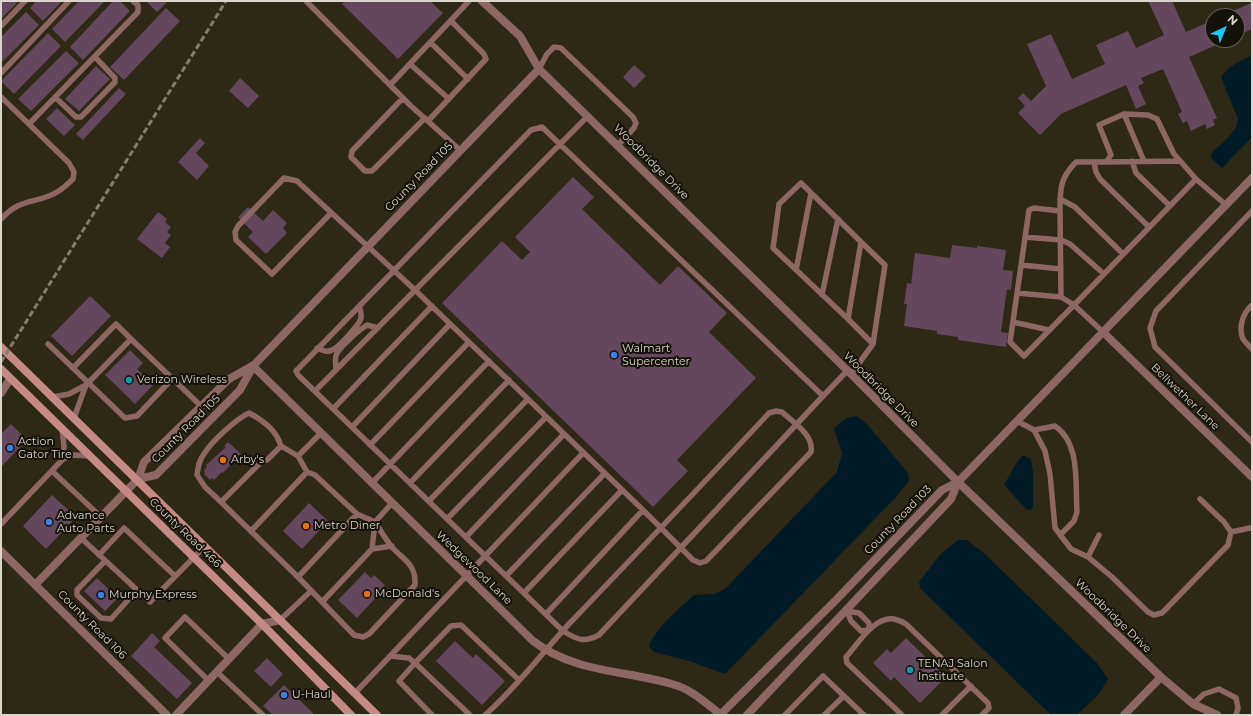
<!DOCTYPE html>
<style>
body{margin:0}
#map{position:relative;width:1253px;height:716px;overflow:hidden;background:#2e2817;font-family:Montserrat,sans-serif}
canvas{display:block}
.frame{position:absolute;inset:0;border:2px solid #d9d6cb;pointer-events:none}
.north{position:absolute;left:1205px;top:8px;width:40px;height:40px;box-sizing:border-box;background:#14110a;border:1px solid #636057;border-radius:50%;rotate:44deg;font-size:11px;font-weight:700;line-height:16px;text-align:center;color:#d9d6cb}
.north::after{content:'';display:block;margin:auto;width:14px;height:18px;background:#16cafb;clip-path:polygon(50% 0,100% 100%,50% 72%,0 100%)}
</style>
<div id="map">
<canvas width="1253" height="716"></canvas>
<div class="frame"></div>
<div class="north">N</div>
</div>
<script>
const c = document.querySelector('canvas').getContext('2d');
c.lineJoin = 'round';
function paint(path, color) { c.fillStyle = color; c.fill(path, 'evenodd'); }
function strokePath(path, color, width, dash) { c.strokeStyle = color; c.lineWidth = width; c.lineCap = dash ? 'butt' : 'round'; c.setLineDash(dash || []); c.stroke(path); }
function drawText(font, color, halo, rows, align = 'center') {
  c.font = font + ' Montserrat,sans-serif'; c.lineWidth = 4; c.setLineDash([]); c.textBaseline = 'middle'; c.strokeStyle = halo; c.fillStyle = color; for (const [text, x, y, turn = 0] of rows) {
    c.save(); c.translate(x, y); c.rotate((+turn || 0) * Math.PI / 180); c.textAlign = isNaN(turn) ? turn : align; if (halo) c.strokeText(text, 0, 0); c.fillText(text, 0, 0); c.restore();
  }
}
const water = new Path2D(`
 M1252 55V137L1222 168 1211 158 1212 152 1228 138 1236 127 1238 119 1221 77 1231 66Z
 M857 416 866 423 908 473 909 481 896 497 725 674 689 661 654 652 649 646C658 625 678 610 694 595L714 594 726 588 837 472 842 453 834 429C841 421 846 417 857 416Z
 M1023 455 1031 459 1033 472V506L1032 509 1027 510 1004 485 1016 464Z
 M958 540H967L986 555 1097 663 1108 679 1099 694 1077 715H1051L920 588 919 582 940 555Z`);
const building = new Path2D(`
 M1 1H15L17 3 1 19Z
 M36 1H62L43 21 30 8Z
 M79 1H105L65 42 52 29Z
 M113 1H120L130 11 83 60 70 47Z
 M146 1H168L157 12Z
 M345 1H430L443 13 398 59 342 4Z
 M1148 1H1172L1186 32 1213 20V40H1228L1189 57 1217 118 1213 120 1215 125 1207 129 1205 124 1191 131 1187 121 1183 123 1178 114 1182 112 1163 69 1141 78 1144 83 1138 86 1146 104 1136 109 1126 85 1061 114 1040 135 1018 113 1025 106 1018 98 1023 93 1031 101 1046 86 1027 44 1051 34 1072 79 1105 64 1096 45 1128 31 1136 48 1164 35Z
 M1251 3 1252 29 1237 36V16H1222Z
 M166 8 180 21 124 80 110 67Z
 M26 12 39 25 1 63V37Z
 M48 33 61 46 14 94 1 81Z
 M66 51 79 63 31 111 18 99Z
 M634 65 646 76 634 88 623 77Z
 M96 66 110 79 79 111 65 99Z
 M240 78 259 96 248 108 229 91Z
 M119 88 126 94 83 140 76 134Z
 M57 108 75 125 64 136 46 119Z
 M200 138 205 143 196 153 209 166 197 180 178 162Z
 M573 177 594 197 582 209 660 285 678 266 727 313 709 332 756 378 677 460 688 471 653 507 442 303 502 241 522 260 530 252 515 237Z
 M248 207 263 221 273 210 287 223 283 228 287 233 266 254 248 237 253 232 238 217Z
 M158 212 167 219 165 222 171 227 167 232 171 235 165 243 170 247 162 258 137 239Z
 M952 245 977 248V246L1006 250 1003 270 1013 271 1011 290 1007 289 1001 332 1008 333 1006 347 958 340V337L937 334V331L904 326 907 304H904L907 283 911 284 915 253 950 258Z
 M90 296 111 316 72 356 51 336Z
 M130 350 143 363 137 369 153 385 135 404 105 375Z
 M11 424 27 440 1 467V434Z
 M228 442 241 454 223 473 222 472 214 480 212 478 210 480 204 474 205 472 204 470 207 467 206 465 226 447 224 446Z
 M52 495 76 517 46 549 23 526Z
 M309 503 328 521 302 549 283 531Z
 M365 572 371 578 374 575 385 585 382 588 384 589 357 618 338 600Z
 M97 578 118 598 105 611 84 591Z
 M152 633 160 641 154 647 192 683 177 699 131 656Z
 M906 638 946 677 920 703 894 677 891 681 873 663 887 649 891 653Z
 M455 641 473 658 476 654 505 681 482 705 436 661Z
 M267 658 283 674 271 687 254 671Z
 M284 685 313 713 312 715H273L263 706Z`);
const service = new Path2D(`
 M306 1 411 106 460 150
 M1 26 25 1
 M431 43 468 79
 M410 64 449 99
 M539 69 547 54 554 47 561 48 633 117 636 123 634 128 618 145
 M1 73 69 1
 M390 85 469 1
 M1 97 69 163 74 172 73 179C66 186 58 193 49 196 27 204 19 200 1 219
 M55 97 76 117H81L115 82V78L95 57
 M403 98 352 151 351 157 365 171H372L425 118
 M1124 114 1144 161
 M428 121 486 59 484 54 451 21
 M29 124 138 12V5L133 1
 M542 127 823 396 599 635C583 643 578 640 563 631L298 375 296 371 531 130Z
 M1132 161 1136 173 1170 206
 M1094 162 1096 172 1100 179 1149 227
 M1106 162 1180 161
 M1196 179 1226 205
 M1060 199 1075 207 1123 254
 M1060 211C1060 189 1060 178 1076 162H1106L1111 155 1099 125 1124 114 1148 115 1157 119 1174 154 1196 179 1074 305 1061 297 1060 211 1034 208 1029 210 1010 342 1024 356 1074 305 1103 332
 M1252 211 1156 311 1150 328 1155 347 1252 442
 M331 213 272 274 236 240 235 232 238 226 284 178 297 181 415 290 643 510 693 560 700 563 706 561 811 452C814 435 794 423 782 412L776 411 769 413C703 484 636 554 569 624 541 654 516 688 485 715
 M1025 237 1061 240 1070 244 1104 274
 M1021 265 1061 269
 M796 270 811 193
 M1017 293 1061 297
 M822 295 838 219
 M1252 305C1243 313 1238 327 1243 339 1245 342 1249 346 1252 349
 M848 319 773 248 779 204 801 183 861 242
 M1013 322 1049 330
 M48 344 125 418 137 416 172 379
 M317 348C322 350 326 353 332 350 338 348 360 324 361 318 362 314 360 309 359 306
 M73 368 116 324 131 339
 M336 369C336 364 334 358 337 353 342 345 359 330 367 325L378 328
 M851 374 873 344 885 265 861 242 848 319 873 344
 M86 385 131 339 201 406
 M315 391 588 116
 M823 396 847 371
 M53 397 69 394 86 385 74 418
 M333 409 432 306
 M1017 421 1034 430 1045 451 1050 474 1055 528 1071 549 1088 557 1112 577 1148 612 1154 615 1162 613 1228 545 1231 532 1224 522 1200 499
 M352 427 450 324
 M62 429 64 446 63 459 73 455 89 456
 M1034 430 1055 426C1081 444 1075 484 1077 512L1074 521 1060 535
 M370 445 469 342
 M298 456 321 433
 M52 471 101 517
 M372 483 489 361
 M410 483 509 380
 M429 501 528 399
 M221 502 205 487 197 475C198 467 199 460 204 454 211 442 236 419 249 413 264 421 276 430 281 446
 M447 519 546 417
 M375 522C380 530 385 538 391 546 403 560 416 563 415 585L369 634 363 637 354 635 298 577 357 514 375 522 392 503
 M1 524 63 459
 M251 531 307 472
 M1231 532 1250 528
 M466 537 564 434
 M81 538 150 602 205 546
 M372 549 392 546
 M99 555 124 528 175 576
 M1088 557 1099 535
 M105 561 77 590V595L101 618 111 619 137 590
 M506 576 605 473
 M298 577 221 502 262 461 267 460 281 446 298 456 307 472 315 475 357 514
 M524 593 622 490
 M322 602 372 549 375 522
 M847 611 859 613 869 623V630
 M847 611 851 621 861 631 869 630
 M546 614 643 510
 M280 620 311 591
 M390 656 409 658 415 663 451 626 461 625 519 680
 M217 672 263 715
 M209 681 165 638 185 617 229 659
 M355 693 583 453
 M1193 704 1204 694 1219 689 1236 698 1238 708 1236 715
 M432 715 399 681 415 663 470 715
 M785 715 823 676 844 696
 M824 715 844 696 864 715
 M902 715 847 663 846 657C858 644 874 616 894 619 898 620 903 622 906 624L988 703 989 708 982 715
 M942 715 971 686`);
const minor = new Path2D(`
 M1103 332 1252 477
 M1 393 10 379
 M138 479 156 475 240 390 253 366 539 69 520 36 482 1
 M1 551 167 715
 M35 585 138 479 144 462 229 379 252 366
 M176 715 262 624 280 620`);
const tertiary = new Path2D(`
 M539 69 851 374 958 482 1161 677 1193 704 1217 715
 M253 366 533 641C575 673 624 670 672 684 691 689 706 703 721 715
 M720 715 836 600 942 490 958 482 1252 178
 M747 715 951 499 958 482
 M1124 715 1161 677`);
const secondary = new Path2D(`
 M1 347 377 715
 M1 369 262 624 351 715`);
const rail = new Path2D(`
 M1 362 226 1`);
const markers = [
 [614,355,4,"#3f7fe0"],
 [129,380,4,"#0f9aa8"],
 [10,448,4,"#3f7fe0"],
 [223,460,4,"#e8710a"],
 [49,522,4,"#3f7fe0"],
 [306,526,4,"#e8710a"],
 [367,594,4,"#e8710a"],
 [101,595,4,"#3f7fe0"],
 [910,670,4,"#0f9aa8"],
 [284,695,4,"#3f7fe0"]
];
const streetNames = [
 ["Woodbridge Drive",651,162,45],
 ["County Road 105",419,177,-46],
 ["Woodbridge Drive",881,390,45],
 ["Bellwether Lane",1185,397,44],
 ["County Road 105",186,429,-45],
 ["County Road 103",898,520,-46],
 ["County Road 466",185,533,44],
 ["Wedgewood Lane",474,568,44],
 ["Woodbridge Drive",1113,616,44],
 ["County Road 106",92,625,45]
];
const poiNames = [
 ["Walmart",622,349],
 ["Supercenter",622,362],
 ["Verizon Wireless",137,380],
 ["Action",18,442],
 ["Gator Tire",18,455],
 ["Arby's",231,460],
 ["Advance",57,516],
 ["Auto Parts",57,529],
 ["Metro Diner",314,526],
 ["McDonald's",375,594],
 ["Murphy Express",109,595],
 ["TENAJ Salon",918,664],
 ["Institute",918,677],
 ["U-Haul",292,695]
];
paint(water, '#011b26');
paint(building, '#63475c');
strokePath(service, '#8d6764', 5.5);
strokePath(minor, '#8d6764', 8);
strokePath(tertiary, '#8d6764', 8);
strokePath(secondary, '#c58986', 8);
strokePath(rail, '#837e70', 3, [6, 3]);
for (const [x, y, r, color] of markers) { const dot = new Path2D(); dot.arc(x, y, r, 0, 2 * Math.PI); c.fillStyle = color; c.fill(dot); strokePath(dot, '#14110a', 1.5); }
drawText('11px', '#d9d6cb', '#14110a', streetNames);
drawText('11px', '#d9d6cb', '#14110a', poiNames, 'left');
</script>
